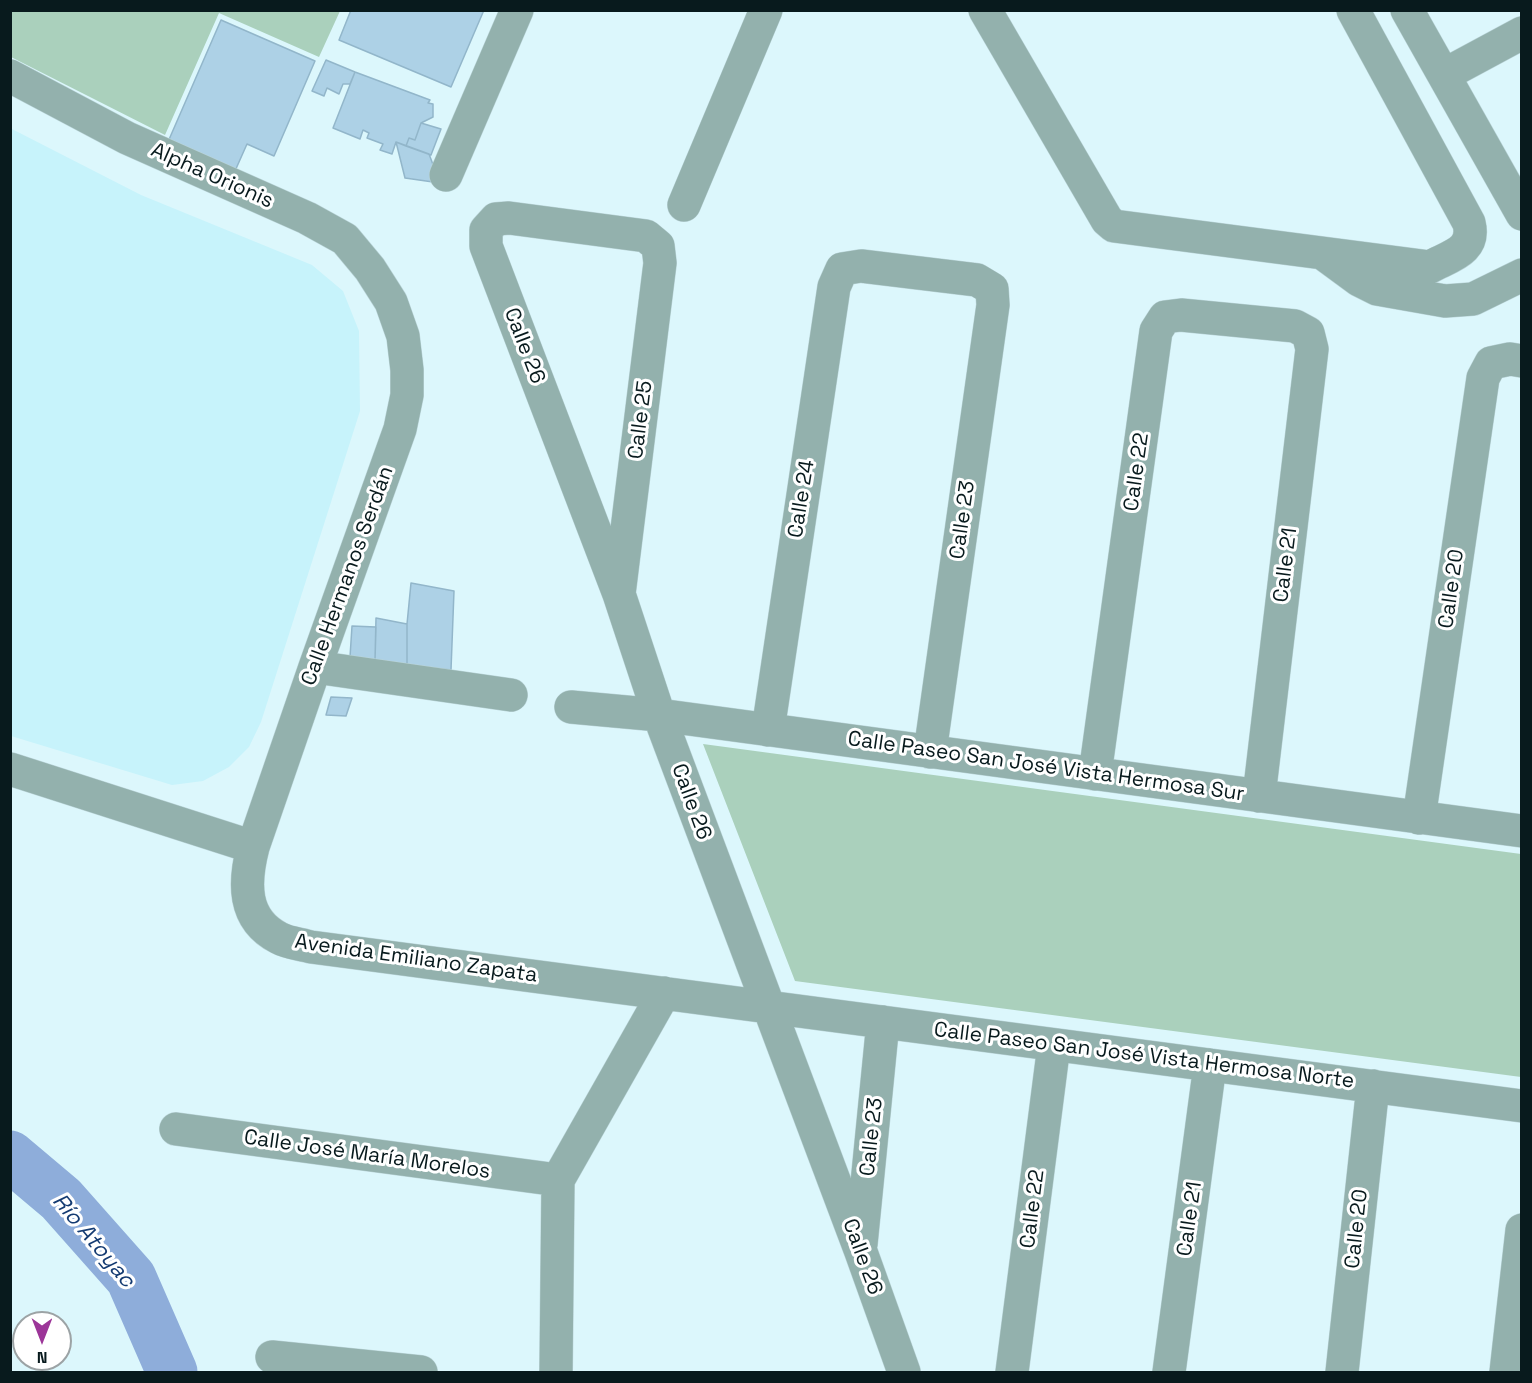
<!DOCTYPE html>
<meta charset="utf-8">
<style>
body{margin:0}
#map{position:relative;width:1532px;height:1383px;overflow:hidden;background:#dcf7fc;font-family:"Space Grotesk",sans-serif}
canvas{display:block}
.frame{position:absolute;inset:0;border:12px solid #081a1d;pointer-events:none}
.north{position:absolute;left:12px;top:1311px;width:60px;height:60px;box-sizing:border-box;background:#fff;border:2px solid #9ca3a5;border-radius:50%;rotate:180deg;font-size:16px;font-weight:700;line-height:24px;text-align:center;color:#081a1d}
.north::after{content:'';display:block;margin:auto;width:21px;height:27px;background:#9c3598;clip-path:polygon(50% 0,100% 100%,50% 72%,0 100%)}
</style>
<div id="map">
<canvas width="1532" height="1383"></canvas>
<div class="frame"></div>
<div class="north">N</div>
</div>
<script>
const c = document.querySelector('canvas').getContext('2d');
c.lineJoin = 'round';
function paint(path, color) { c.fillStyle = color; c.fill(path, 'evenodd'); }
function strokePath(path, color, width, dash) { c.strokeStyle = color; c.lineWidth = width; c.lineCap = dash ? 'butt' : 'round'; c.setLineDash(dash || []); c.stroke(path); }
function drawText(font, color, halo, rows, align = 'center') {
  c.font = font + ' "Space Grotesk",sans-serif'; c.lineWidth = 6; c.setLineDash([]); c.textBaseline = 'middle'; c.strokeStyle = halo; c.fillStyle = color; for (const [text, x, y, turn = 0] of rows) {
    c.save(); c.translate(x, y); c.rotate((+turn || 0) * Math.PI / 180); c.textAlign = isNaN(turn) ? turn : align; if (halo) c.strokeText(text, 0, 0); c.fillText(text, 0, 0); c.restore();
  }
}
const built = new Path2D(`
 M10 128 141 195 312 265 343 291 359 331 360 411 261 722 249 747 229 767 203 781 172 785 11 736Z`);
const green = new Path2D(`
 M10 11 11 10 340 11 319 57 219 13 165 135 11 57Z
 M703 744 1521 854V1077L795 981Z`);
const river = new Path2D(`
 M10 1156 61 1199 131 1278 172 1372`);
const building = new Path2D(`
 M351 10H484L451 87 339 40Z
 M221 20 315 61 274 156 247 144 231 180 164 151Z
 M326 60 355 72 350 84H343L339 94 327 88 324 96 312 91Z
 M355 72 430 100 428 103 433 104V117L421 123 415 140 409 138 406 146 396 142 392 154 380 150 383 144 367 138 369 133 363 130 360 139 333 128Z
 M421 123 441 129 431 155 406 146 409 138 415 140Z
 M396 142 429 154 440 183 405 178Z
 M411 583 454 591 451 670 407 665V624Z
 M376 618 407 624V665L375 660Z
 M352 626 376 627 375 660 350 657Z
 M331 697 352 698 346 716 326 715Z`);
const minor = new Path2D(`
 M985 10 1107 220 1114 226 1430 267C1450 256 1476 251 1469 223L1353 10
 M1407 10 1522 214
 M1444 75 1522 33
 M10 76 127 138 307 218 345 239 370 269 391 302 403 336 407 370V395L400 429 315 667 253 847C244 882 242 919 279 938 288 943 301 944 311 947L1522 1106
 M446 175 517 10
 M684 205 766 10
 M1325 255 1359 280 1377 289 1445 301 1473 299 1522 275
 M619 594 660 263 658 246 646 236 509 218 496 219 486 230V246L619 594 659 715 861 1252 904 1372
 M315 667 511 695
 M571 707 659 715 1522 831
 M768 730 834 287 842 269 861 266 977 280 992 289 993 305 930 752
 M10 769 253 847
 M1095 774 1156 331 1165 317 1181 315 1295 326 1308 333 1312 349 1259 796
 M1419 818 1483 378 1491 363 1510 359 1522 361
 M176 1129 558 1180
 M861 1244 883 1022
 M272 1357 421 1372
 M556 1372 558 1180 664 993
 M1012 1372 1054 1045
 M1169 1372 1210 1065
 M1342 1372 1373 1086
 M1506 1372 1522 1230`);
const streetNames = [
 ["Alpha Orionis",212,176,24],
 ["Calle 26",524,346,69],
 ["Calle 25",641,420,-83],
 ["Calle 22",1137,472,-82],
 ["Calle 24",802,499,-81],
 ["Calle 23",963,520,-82],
 ["Calle 21",1286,565,-83],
 ["Calle Hermanos Serdán",348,576,-70],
 ["Calle 20",1452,589,-82],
 ["Calle Paseo San José Vista Hermosa Sur",1046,767,8],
 ["Calle 26",691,802,70],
 ["Avenida Emiliano Zapata",416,959,8],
 ["Calle Paseo San José Vista Hermosa Norte",1144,1056,7],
 ["Calle 23",872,1137,-84],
 ["Calle José María Morelos",367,1155,8],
 ["Calle 22",1033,1209,-83],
 ["Calle 21",1190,1219,-82],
 ["Calle 20",1357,1229,-84],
 ["Calle 26",862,1257,70]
];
const waterNames = [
 ["Río Atoyac",93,1241,50]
];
paint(built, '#c7f3fb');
paint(green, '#aad0bc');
strokePath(river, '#8eadda', 51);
paint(building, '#add1e6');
strokePath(building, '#92b6ca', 1.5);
strokePath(minor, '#bad4d8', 34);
strokePath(minor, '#93b1ad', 33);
drawText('21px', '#081a1d', '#fff', streetNames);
drawText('italic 22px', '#143b72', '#fff', waterNames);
</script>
